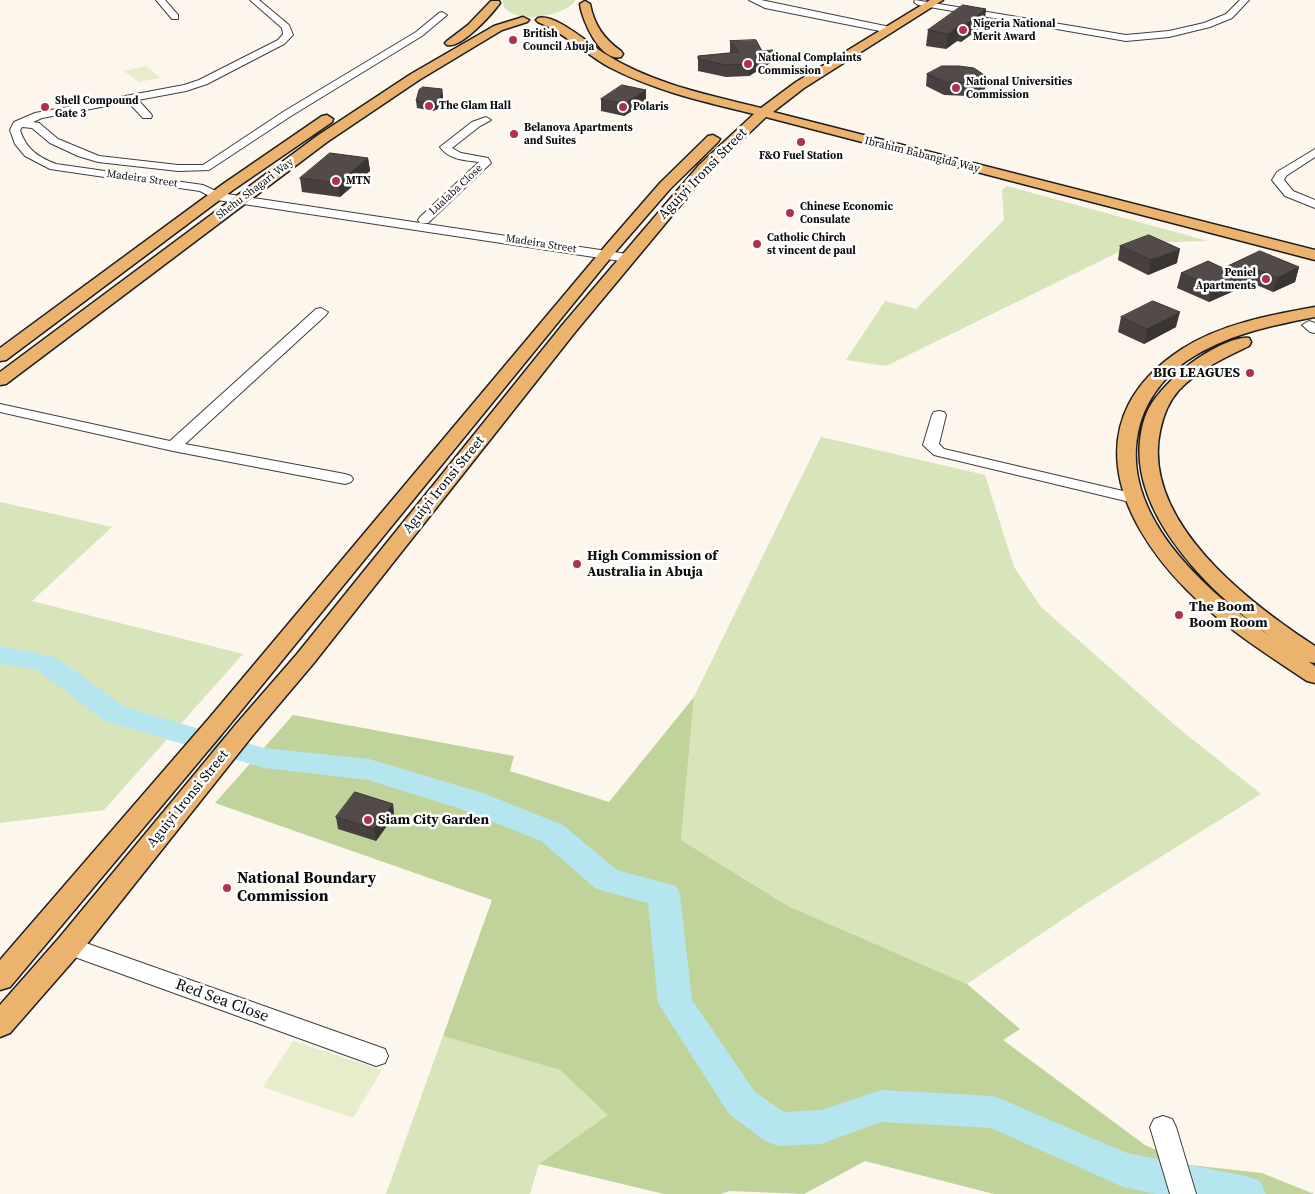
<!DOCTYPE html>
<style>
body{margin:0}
canvas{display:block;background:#fdf6ec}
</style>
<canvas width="1315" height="1194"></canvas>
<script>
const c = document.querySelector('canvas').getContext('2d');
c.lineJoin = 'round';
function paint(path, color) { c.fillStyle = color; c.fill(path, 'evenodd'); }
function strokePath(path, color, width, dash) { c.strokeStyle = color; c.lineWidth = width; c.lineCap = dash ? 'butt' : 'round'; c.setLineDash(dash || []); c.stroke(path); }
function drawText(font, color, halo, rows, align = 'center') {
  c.font = font + ' "Source Serif 4",serif'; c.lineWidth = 5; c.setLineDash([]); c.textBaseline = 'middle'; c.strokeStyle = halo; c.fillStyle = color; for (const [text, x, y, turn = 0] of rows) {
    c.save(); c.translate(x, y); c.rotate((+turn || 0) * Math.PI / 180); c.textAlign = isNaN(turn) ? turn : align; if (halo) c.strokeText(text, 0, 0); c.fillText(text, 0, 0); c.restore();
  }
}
const green = new Path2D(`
 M503 0H575V1C564 18 502 26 503 0Z
 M1007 186 1208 241 1137 243 886 366 846 360 885 301 916 309 1004 220 1002 190Z
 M821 437 985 475 1014 567 1041 607 1177 727 1261 794 1087 903 967 984 788 906 681 840 694 697Z
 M0 502 112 527 32 601 243 654 104 810 0 823Z
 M443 1036 560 1070 609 1115 539 1164 530 1194H386Z`);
const forest = new Path2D(`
 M694 697 681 840 788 906 967 984 1020 1029 1003 1040 1145 1145 1190 1165 1262 1173 1314 1194H1224L1182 1187 1158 1190 1159 1194H994L865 1161 804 1194 729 1191 721 1194H664L539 1164 608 1115 560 1070 443 1036 492 900 215 803 293 715 514 756 510 771 609 802Z`);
const pitch = new Path2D(`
 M146 66 160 78 139 82 124 71Z
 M293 1041 382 1070 353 1118 263 1087Z`);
const river = new Path2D(`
 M0 646 55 657 125 707 264 748 369 759 483 793 563 825 617 870 676 886 680 895 692 1000 755 1092 784 1112 821 1110 881 1090 994 1096 1127 1153 1246 1176 1260 1181 1266 1194H1156L1123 1187 991 1128 881 1122 821 1144 778 1146 765 1141 729 1114 658 1003 648 903 596 889 541 841 461 809 368 780 264 768 105 721 37 670 0 664Z`);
const minor = new Path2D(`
 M156 0H165L178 15V19H172Z
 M250 0H259L289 25 293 35 284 44 207 84 186 91 138 100 151 114 152 116 151 118H143L128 102 42 118 33 122 39 123 58 139 99 156 178 165H203L283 112 416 32 439 13 442 12 447 15 422 36 291 116 209 170 178 171 98 162 78 156 50 143 32 128 22 127 20 130C26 149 38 157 56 164L203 185 220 193 627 254 633 258 627 262 217 200 200 191 50 169 25 156 15 144 10 130 14 122 35 113 184 85 199 80 278 40 283 34 282 28Z
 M749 0H761L890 27 895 30 890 33 765 8Z
 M915 0 1126 35 1169 31 1204 23 1226 14 1240 0H1249L1232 18 1210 27 1169 37 1126 41 918 5 914 2Z
 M486 117 491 120 480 126 452 148 461 153 488 158 491 163 428 223H420L418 220 420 217 479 162C465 160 449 160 440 147L472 122Z
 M1315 149V157L1286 176 1284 180 1293 191 1315 200V208L1285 196 1272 180 1277 172Z
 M321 308 328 312 326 315 185 444 345 474 351 476 353 479 351 482 345 484 173 451 0 412V404L170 441 316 309Z
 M1309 321 1315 323V333L1310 332 1302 325Z
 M939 411 944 412 946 415 939 444 944 449 1140 495 1142 498 1140 501 1134 503 934 455 923 445 932 415 934 412Z
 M69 937 385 1049 388 1056 385 1063 376 1066 61 952 58 946 61 940Z
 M1163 1116 1172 1119 1176 1127 1196 1194H1170L1150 1127 1154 1119Z`);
const major = new Path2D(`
 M930 0H943L804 88 773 112 1315 250V260L766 117 709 171 576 331 313 664 253 735 79 954 10 1033 0 1037V1005L59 938 237 723 297 654 564 323 699 165 754 114C705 102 655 91 609 67 584 53 565 33 538 22L536 20 538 18C556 13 591 46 607 55 653 84 709 95 761 108L796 82Z
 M491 1H499L500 3C492 14 461 49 447 45L445 43 447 41 468 25Z
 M585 1 590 4C594 25 604 39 621 51L623 54 621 57C600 62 582 20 580 4Z
 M523 17 529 20 527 22 502 30 419 80 327 142 6 384 0 385V372L317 136 411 74 494 26Z
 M327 115 333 119 332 122 233 190 6 360 0 361V348L223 184 322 116Z
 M713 135 720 139 718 142 670 189 617 250 227 728 10 987 0 990V960L211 716 607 244 660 183 708 136Z
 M1315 307V317C1274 325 1233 333 1196 355 1170 370 1149 394 1140 424 1115 513 1206 591 1270 636 1207 590 1116 503 1145 417 1152 397 1170 381 1185 368 1197 357 1234 335 1249 338L1251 342 1249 346C1224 358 1199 369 1179 390 1169 401 1163 416 1160 431 1141 521 1249 603 1315 646V663L1309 662 1315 666V683L1307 681C1265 653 1222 626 1186 589 1114 516 1078 416 1182 349 1221 324 1270 315 1315 307Z`);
const wall = new Path2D(`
 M986 9 984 25 961 42 957 41 946 49 926 46 928 30Z
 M730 41 762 51 772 62 749 76 726 77 698 71V56L730 53Z
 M927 74 987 77 985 89 969 96 944 95 926 86Z
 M442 89 443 97 440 108 433 111 417 108 416 101Z
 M646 90V102L624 116 601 111V99Z
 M368 158 370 171 340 197 302 192 300 178Z
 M1120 246 1177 263 1148 275 1118 260Z
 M1299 267 1295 282 1273 292 1252 283 1209 302 1177 288 1181 273 1223 268Z
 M1121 317 1176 327 1144 344 1118 332Z
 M393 804 394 816 376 841 338 829 336 817Z`);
const shadedWall = new Path2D(`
 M986 9 984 25 961 42 963 26Z
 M959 26 957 41 946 49 948 34Z
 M773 50 772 62 749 76V64Z
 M987 77 985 89 969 96 971 83Z
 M442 89 443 97 440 108 433 111 432 103Z
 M646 90V102L624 116V104Z
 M368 158 370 171 340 197 338 183Z
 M1180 249 1177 263 1148 275 1151 260Z
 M1299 267 1295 282 1273 292 1277 278Z
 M1256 269 1252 283 1209 302 1213 288Z
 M1180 312 1176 327 1144 344 1147 329Z
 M393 804 394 816 376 841 374 829Z`);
const building = new Path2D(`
 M963 5 986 9 963 26H959L948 34 928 30Z
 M756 40 762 51 773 50 749 64 726 65 698 59V56L739 52 730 41Z
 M942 66H959L974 68 987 77 971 83 946 82 927 74Z
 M622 85 646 90 624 104 601 99Z
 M423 87 442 89 440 100 432 103 416 101 419 90Z
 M330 153 368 158 338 183 300 178Z
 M1149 235 1180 249 1151 260 1120 246Z
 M1260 251 1299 267 1277 278 1256 269 1213 288 1181 273 1208 261 1223 268Z
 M1153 301 1180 312 1147 329 1121 317Z
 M355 792 393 804 374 829 336 817Z`);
const markers = [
 [963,30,5,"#ae3150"],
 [513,40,5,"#ae3150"],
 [748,64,5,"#ae3150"],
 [956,88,5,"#ae3150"],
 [429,106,5,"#ae3150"],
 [45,107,5,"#ae3150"],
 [623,107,5,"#ae3150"],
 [514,134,5,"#ae3150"],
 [801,142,5,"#ae3150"],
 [336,181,5,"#ae3150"],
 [790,213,5,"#ae3150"],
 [757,244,5,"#ae3150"],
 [1266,279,5,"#ae3150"],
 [1250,373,5,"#ae3150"],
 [577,564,5,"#ae3150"],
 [1179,615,5,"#ae3150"],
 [368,820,5,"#ae3150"],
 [227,888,5,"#ae3150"]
];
const farPoinames = [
 ["Nigeria National",973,24],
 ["Merit Award",973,37],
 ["British",523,34],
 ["Council Abuja",523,47],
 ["National Complaints",758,58],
 ["Commission",758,71],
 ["National Universities",966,82],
 ["Commission",966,95],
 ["Shell Compound",55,101],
 ["Gate 3",55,114],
 ["The Glam Hall",439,106],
 ["Polaris",633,107],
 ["Belanova Apartments",524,128],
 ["and Suites",524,141],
 ["F&O Fuel Station",801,156,"center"],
 ["MTN",346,181],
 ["Chinese Economic",800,207],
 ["Consulate",800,220],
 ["Catholic Chirch",767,238],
 ["st vincent de paul",767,251],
 ["Peniel",1256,273,"right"],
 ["Apartments",1256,286,"right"]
];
const farStreetnames = [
 ["Ibrahim Babangida Way",922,155,14],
 ["Madeira Street",142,179,8],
 ["Shehu Shagari Way",255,189,-37],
 ["Lualaba Close",456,190,-43],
 ["Madeira Street",541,244,9]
];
const streetNames = [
 ["Aguiyi Ironsi Street",703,174,-46],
 ["Aguiyi Ironsi Street",444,485,-51],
 ["Aguiyi Ironsi Street",188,799,-51]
];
const poiNames = [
 ["BIG LEAGUES",1240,373,"right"],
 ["High Commission of",587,556],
 ["Australia in Abuja",587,572],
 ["The Boom",1189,607],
 ["Boom Room",1189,623],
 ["Siam City Garden",378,820]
];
const nearPoinames = [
 ["National Boundary",237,879],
 ["Commission",237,897]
];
const nearStreetnames = [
 ["Red Sea Close",222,1001,20]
];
paint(green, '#d8e4b9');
paint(forest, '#bfd39a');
paint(pitch, '#e7ecca');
paint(river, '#b5e6f0');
strokePath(minor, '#3f3f3f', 2);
strokePath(major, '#1d1d1d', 3);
paint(minor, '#fff');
paint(major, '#ebb36e');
paint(wall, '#47403f');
paint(shadedWall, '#3a3433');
paint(building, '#534b49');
strokePath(building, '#3a3433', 1);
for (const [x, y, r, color] of markers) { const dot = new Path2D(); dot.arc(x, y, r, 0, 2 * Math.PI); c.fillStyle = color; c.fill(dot); strokePath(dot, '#fff', 2); }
drawText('bold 11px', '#0c0c0c', '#fff', farPoinames, 'left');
drawText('11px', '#0c0c0c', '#fff', farStreetnames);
drawText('14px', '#0c0c0c', '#fff', streetNames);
drawText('bold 14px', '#0c0c0c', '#fff', poiNames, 'left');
drawText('bold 16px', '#0c0c0c', '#fff', nearPoinames, 'left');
drawText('16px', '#0c0c0c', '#fff', nearStreetnames);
</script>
